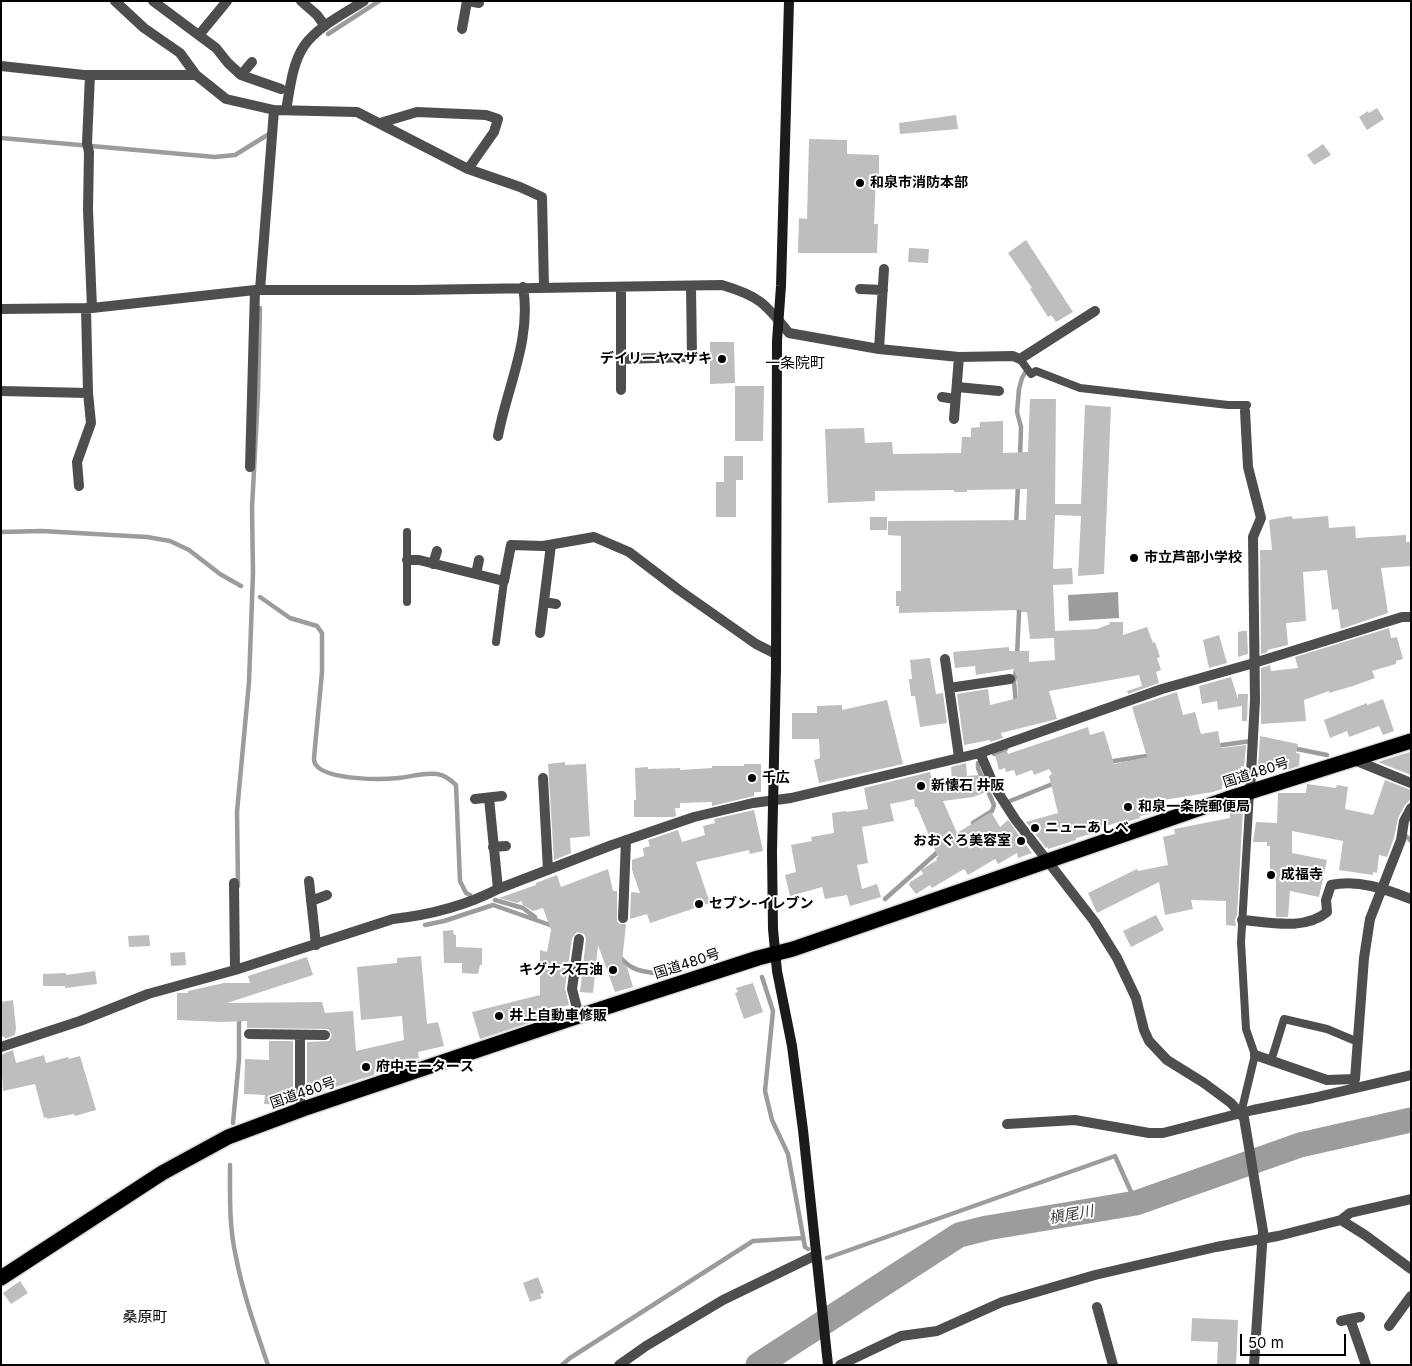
<!DOCTYPE html>
<meta charset="utf-8">
<style>
body{margin:0}
#map{position:relative;width:1412px;height:1366px;overflow:hidden;background:#fff;font-family:Inter,sans-serif}
canvas{display:block}
.frame{position:absolute;inset:0;border:2px solid #000;pointer-events:none}
.scale{position:absolute;left:1240px;top:1334px;width:106px;height:22px;box-sizing:border-box;border:2px solid #000;border-top:0;padding-left:6px;font-size:15px;line-height:18px;white-space:nowrap;color:#000;-webkit-text-stroke:4px #fff;paint-order:stroke}
</style>
<div id="map">
<canvas width="1412" height="1366"></canvas>
<div class="frame"></div>
<div class="scale">50 m</div>
</div>
<script>
const c = document.querySelector('canvas').getContext('2d');
c.lineJoin = 'round';
function paint(path, color) { c.fillStyle = color; c.fill(path, 'evenodd'); }
function strokePath(path, color, width, dash) { c.strokeStyle = color; c.lineWidth = width; c.lineCap = dash ? 'butt' : 'round'; c.setLineDash(dash || []); c.stroke(path); }
function drawText(font, color, halo, rows, align = 'center') {
  c.font = font + ' Inter,"Noto Sans JP",sans-serif'; c.lineWidth = 4; c.setLineDash([]); c.textBaseline = 'middle'; c.strokeStyle = halo; c.fillStyle = color; for (const [text, x, y, turn = 0] of rows) {
    c.save(); c.translate(x, y); c.rotate((+turn || 0) * Math.PI / 180); c.textAlign = isNaN(turn) ? turn : align; if (halo) c.strokeText(text, 0, 0); c.fillText(text, 0, 0); c.restore();
  }
}
const water = new Path2D(`
 M1118 592 1119 618 1069 621 1068 595Z`);
const stream = new Path2D(`
 M328 34 379 1
 M1 138 215 157 235 155 269 134
 M1020 458 1021 427 1017 412 1019 389 1022 378 1026 371
 M1016 525 1018 485
 M1 532 42 531 147 537 170 541 189 550 220 574 241 586
 M260 597 290 618 317 626 322 633V672L314 758C314 760 315 764 316 765 327 780 382 780 398 778 411 777 424 772 437 774 445 775 450 779 456 785L460 881 466 893 470 895
 M1017 657 1019 612 1018 605
 M1016 704 1014 682 1016 670
 M1215 746 1251 741
 M1292 748 1327 755
 M994 754 1006 749
 M1109 763 1114 761 1153 755
 M1010 801 1055 783
 M973 823 992 811 994 805 978 768V763
 M1406 836 1411 841
 M238 886 237 812 249 682 253 573 252 508 258 394 260 308
 M885 899 940 850
 M495 900 523 908 535 917
 M425 925 444 921 493 905 553 926
 M619 956C632 972 644 972 664 974
 M762 977 773 1011 765 1091 772 1120 788 1154 805 1247 808 1249
 M233 1123 239 1059V1015
 M230 1165C230 1196 229 1227 236 1257 243 1294 256 1330 268 1365
 M827 1258 1115 1156 1136 1203
 M562 1365 570 1358 753 1241 803 1238`);
const river = new Path2D(`
 M758 1365 959 1235 987 1228 1136 1203 1300 1145 1411 1120`);
const building = new Path2D(`
 M1377 108 1384 119 1367 130 1359 117 1368 111 1369 113Z
 M956 115 958 129 900 134 899 123Z
 M809 139 847 140V154L879 155V174H876L874 224H878L877 253H798L799 218 807 219Z
 M1323 144 1331 155 1314 165 1307 155Z
 M1026 240 1073 312 1056 322 1051 315 1048 317 1030 289 1032 288 1008 253Z
 M909 248 929 249 928 263 908 262Z
 M710 342H734L735 383 710 384Z
 M735 386H764L763 441H735Z
 M1030 399H1056L1055 504H1081L1085 405 1111 407 1104 574 1078 576 1081 516 1055 515 1053 568 1054 569 1072 568 1073 584 1053 585 1055 631 1097 629 1110 624 1109 622H1123V635L1147 627 1153 643 1155 642 1160 657 1157 658 1161 670 1156 672 1159 683 1128 694 1127 691 1142 686 1139 675 1049 691 1057 719 1001 733 1003 738 990 742V740L964 745 957 694 988 689 990 705 1018 698 1017 678 1014 669 976 675 975 666 955 668 953 652 1009 647V651H1029V662L1055 660 1054 638 1030 639 1027 612H1021V610L899 613V606H896V591H901V536L888 535V521L1026 520 1027 489 967 490V492H954V490L875 491V501L828 503 825 429 864 428 865 443 892 442 893 454 961 453 962 437H971V428L980 427V422L1003 421V453L1028 452Z
 M724 456H743V480H736V517H716V482H724Z
 M1291 516 1293 519 1328 516 1329 528 1355 526 1356 538 1406 535V542H1411V566L1381 568 1388 613 1341 629 1338 609 1332 610 1327 570 1303 572 1306 621 1286 623 1288 645 1267 650 1268 652 1261 654 1260 550H1272L1269 520Z
 M870 517H887V530H870Z
 M1389 628 1391 638 1397 637 1403 659 1396 661V664L1372 671 1375 678 1353 686 1329 693V691L1304 700 1306 721 1261 724V668L1270 665 1271 671 1298 668 1295 657Z
 M1242 631H1247L1248 654 1238 657V632Z
 M1219 635 1227 663 1209 668 1203 640Z
 M930 658 936 694 943 693 947 723 920 727 915 696H911L909 679H912L910 660Z
 M1231 677 1238 699V694H1248L1247 721H1242V706L1218 710 1217 701 1202 704 1199 686Z
 M1177 692 1183 715 1195 712 1201 734 1218 731 1221 748 1246 745 1244 767 1241 766 1242 776 1232 778 1233 783 1222 785V789L1213 792 1151 802 1153 813 1140 816V818L1123 823 1122 821 1097 829 1098 832 1076 838V840L1048 849V847L1046 848 1026 822 1058 813 1049 776 1052 774 1049 769 1034 775 1032 770 1016 776 1014 770 1006 772 1005 768 999 770 995 755 1007 751 1008 754 1088 727 1090 735 1104 731 1114 764 1147 757 1132 707Z
 M1383 699 1394 731 1383 735 1379 726 1349 737 1347 731 1330 738 1324 720 1367 703V705Z
 M887 700 903 764 819 783 814 760 820 758 819 739H792V713H817V706L842 705V710Z
 M1260 736 1298 744 1296 753 1300 754 1299 766 1287 770V766L1265 772 1266 768 1258 767Z
 M1411 752V775L1378 762 1403 754Z
 M565 762V765L586 764 590 836 570 838 571 853 554 860 548 764Z
 M966 763 967 776 979 775 986 792 973 797 943 801 957 833 991 812 1000 827 1008 820 1032 853 1018 858 1017 853 998 864 995 859 968 875 964 869 932 888 930 885 916 894 909 885 910 882 923 874 921 870 937 860 936 858 938 857 917 807H915L914 799 890 804 894 821 862 827 868 863 857 865 862 889 877 884 881 897 850 906 847 895 825 899 822 887 790 896 785 875 796 872 791 845 812 841 811 837 834 833 832 813 846 811V812L868 809 864 788 930 772 933 783 952 780 951 767Z
 M744 764H761V792H754V796L712 806V802L680 803V808H675L676 816 673 817H634V800H636L635 768 648 767V769L680 768V770L712 768V766H744Z
 M1385 780 1411 790V799L1405 805 1398 818 1394 838 1387 857 1379 855 1377 873 1373 872V875L1339 870 1343 841 1292 831V853L1327 860 1319 897 1290 891 1288 917H1276V875H1270V846H1267V842H1253L1256 822 1277 823 1278 793H1306L1307 784 1336 788 1337 785 1348 787 1345 809 1373 815Z
 M754 810 763 851 750 854 749 850 696 862 710 903 650 923 647 914 630 919 631 892 640 893 632 870V860L644 856 643 848 650 846 648 840 678 830 682 842 705 835 703 826 715 823 714 819Z
 M1243 810 1237 915 1235 920 1236 926 1226 925V901L1191 900 1193 909 1165 915 1159 882 1097 913 1088 893 1137 869 1138 871 1168 865 1163 837 1175 834 1174 829 1230 818V811Z
 M608 869 613 891H617V921L620 924H626L622 962 627 967 633 987 615 992 598 945 593 993 580 992 586 939 584 934 577 932 572 938 565 988 569 1005 553 1009V1015L480 1039 472 1012 540 995V950L547 952 551 930 543 908 533 911 523 905 521 901 517 903 499 898 536 885V883L557 875 561 887Z
 M1156 915 1164 930 1131 947 1123 931Z
 M453 930 454 935H456V947L482 948V965H480L478 974 462 973V963H444L443 931Z
 M149 935 150 946 129 947 128 936Z
 M185 952 186 965 171 966 170 953Z
 M421 956 427 1024 438 1022 444 1046 418 1052 419 1058 412 1060V1062L374 1073V1075L329 1089H324V1091L309 1096H307V1042L329 1041 332 1035 328 1029 247 1028V1021L221 1022 177 1020V993H188V991L224 983H250L248 976 307 957 313 975 227 1003 322 1002 325 1013 353 1011 356 1051 404 1040 402 1016 361 1020 357 967 397 963V958Z
 M95 971 97 984 65 988V986H43V974L66 973V975Z
 M753 983 763 1012 744 1019 735 993 738 992 736 988Z
 M13 1000 16 1028 15 1035 5 1039V1037L1 1036V1002Z
 M269 1041H293V1097H286V1105L264 1104 265 1095 244 1094 245 1059 269 1060Z
 M13 1050 16 1063 44 1055 46 1063 68 1057 69 1059 80 1056 96 1110 75 1116 74 1114 47 1119V1117L44 1118 35 1084 3 1091 1 1056 3 1054Z
 M538 1277 544 1293 540 1294 542 1298 530 1302 523 1283Z
 M20 1281 28 1293 11 1304 3 1293Z
 M1192 1318 1238 1320 1236 1365H1217L1218 1342 1191 1341Z`);
const lane = new Path2D(`
 M1020 359 1031 374 1036 371 1080 388 1228 405H1247
 M407 532V602
 M496 642 504 581
 M1271 1061 1284 1019 1327 1029 1358 1042
 M1241 1113 1255 1055 1246 1029 1241 942 1250 792`);
const street = new Path2D(`
 M115 1 144 28 180 53 196 75 226 99 274 110 357 112 468 169 520 187 542 197 544 287
 M153 1 216 48 228 63 241 75 281 89
 M301 1 317 15 325 26
 M468 1 479 3
 M462 29 467 1
 M199 35 227 1
 M1 66 84 75H196
 M90 75 87 143 89 152 88 210 92 308
 M241 75 252 62
 M286 110C290 89 292 64 304 46 317 27 345 13 364 1
 M380 123 417 112 486 115 498 119 494 132 468 169
 M621 287V390
 M860 289 883 290
 M260 290 274 110
 M1 309 92 308 255 290H414L722 285C759 296 765 303 789 333L879 349 959 357 1013 356 1020 359 1095 311
 M879 349 884 269
 M621 359 692 357 691 286
 M957 387 999 391
 M1 391 88 393
 M942 397 955 399
 M1245 411 1248 467 1261 518 1253 537 1255 700 1250 792
 M954 419 959 357
 M498 436C507 387 532 339 523 287
 M250 467 255 290
 M79 486 77 462 91 423 88 393 86 308
 M407 560H419L504 581 511 545 543 546 594 537 629 552 679 590 756 644 776 654
 M433 564 437 551
 M476 574 479 560
 M544 602 556 604
 M540 633 551 545
 M945 659 959 757
 M949 688 1010 679
 M980 753 995 788 1015 819 1094 921 1117 958 1136 998 1144 1030 1149 1041 1167 1060 1204 1083 1231 1103 1244 1118 1263 1231 1254 1365
 M1352 759 1411 783
 M543 778 548 870
 M489 798 498 889
 M475 799 502 796
 M493 847 506 846
 M309 881 316 945
 M234 883 235 970
 M311 901 327 895
 M623 918 626 840
 M1242 920C1268 922 1305 931 1327 912L1326 900 1331 885C1358 879 1385 889 1411 899
 M579 1016 572 989 579 939
 M249 1034 325 1035
 M300 1035V1101L303 1109
 M1 1047 80 1021 148 994 235 970 393 919C429 915 465 906 498 889L612 845 694 817 753 803 791 798 980 753 1162 689 1254 663 1402 617H1411
 M1255 1055 1327 1080 1355 1079 1364 958 1370 919 1401 840 1404 821 1411 808
 M1007 1124 1075 1120 1149 1133H1163L1253 1110 1313 1098 1411 1075
 M1341 1220 1350 1213 1411 1199
 M1097 1307 1113 1365
 M1350 1319 1360 1317
 M1341 1321 1350 1319 1366 1365
 M1389 1326 1411 1296
 M619 1365 646 1346 723 1300 816 1255
 M840 1365 901 1336 937 1331 1002 1302 1095 1275 1216 1247 1278 1236 1341 1220 1365 1235 1411 1269`);
const secondary = new Path2D(`
 M789 1 781 286 777 341 776 667 772 852 773 929 777 971 792 1046 803 1130 828 1365`);
const highway = new Path2D(`
 M1 1278 162 1173 228 1137 303 1109 579 1016 758 958 793 949 1227 799 1411 741`);
const markers = [
 [860,183,5,"#000"],
 [722,359,5,"#000"],
 [1134,558,5,"#000"],
 [752,778,5,"#000"],
 [921,786,5,"#000"],
 [1128,807,5,"#000"],
 [1035,828,5,"#000"],
 [1021,841,5,"#000"],
 [1271,875,5,"#000"],
 [699,904,5,"#000"],
 [613,970,5,"#000"],
 [499,1016,5,"#000"],
 [366,1067,5,"#000"]
];
const poiNames = [
 ["和泉市消防本部",870,183],
 ["デイリーヤマザキ",712,359,"right"],
 ["市立芦部小学校",1144,558],
 ["千広",762,778],
 ["新懐石 井阪",931,786],
 ["和泉一条院郵便局",1138,807],
 ["ニューあしべ",1045,828],
 ["おおぐろ美容室",1011,841,"right"],
 ["成福寺",1281,875],
 ["セブン-イレブン",709,904],
 ["キグナス石油",603,970,"right"],
 ["井上自動車修販",509,1016],
 ["府中モータース",376,1067]
];
const streetNames = [
 ["国道480号",1256,773,-18],
 ["国道480号",687,964,-18],
 ["国道480号",303,1093,-19]
];
const neighbourhoodNames = [
 ["一条院町",795,363],
 ["桑原町",145,1317]
];
const waterNames = [
 ["槇尾川",1071,1215,-10]
];
paint(water, '#9c9c9c');
strokePath(stream, '#9c9c9c', 4.5);
strokePath(river, '#9c9c9c', 25);
paint(building, '#bebebe');
strokePath(highway, '#dbdbdb', 18);
strokePath(lane, '#4e4e4e', 8);
strokePath(street, '#4e4e4e', 10);
strokePath(secondary, '#1b1b1b', 10);
strokePath(highway, '#000', 15);
for (const [x, y, r, color] of markers) { const dot = new Path2D(); dot.arc(x, y, r, 0, 2 * Math.PI); c.fillStyle = color; c.fill(dot); strokePath(dot, '#fff', 2); }
drawText('bold 14px', '#000', '#fff', poiNames, 'left');
drawText('14px', '#000', '#fff', streetNames);
drawText('15px', '#000', '#fff', neighbourhoodNames);
drawText('italic 15px', '#3d3d3d', '#fff', waterNames);
</script>
